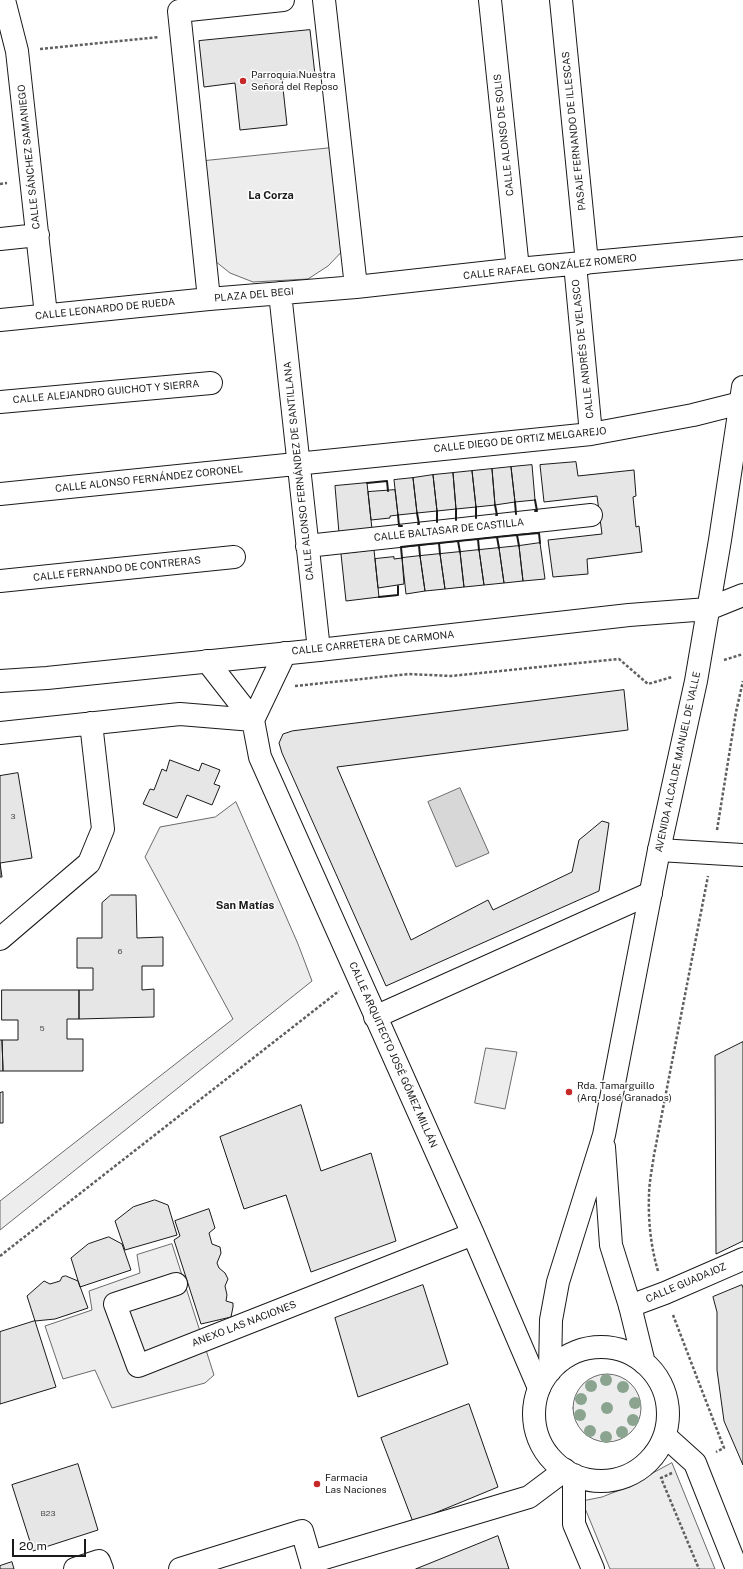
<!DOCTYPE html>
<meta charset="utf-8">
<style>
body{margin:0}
#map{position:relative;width:743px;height:1569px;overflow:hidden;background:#fff;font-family:"Public Sans",sans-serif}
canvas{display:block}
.scale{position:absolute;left:12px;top:1539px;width:74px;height:18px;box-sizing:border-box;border:2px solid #1a1a1a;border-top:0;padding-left:5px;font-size:12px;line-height:14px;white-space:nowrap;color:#1a1a1a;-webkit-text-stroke:3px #fff;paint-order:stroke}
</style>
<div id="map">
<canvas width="743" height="1569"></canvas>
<div class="scale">20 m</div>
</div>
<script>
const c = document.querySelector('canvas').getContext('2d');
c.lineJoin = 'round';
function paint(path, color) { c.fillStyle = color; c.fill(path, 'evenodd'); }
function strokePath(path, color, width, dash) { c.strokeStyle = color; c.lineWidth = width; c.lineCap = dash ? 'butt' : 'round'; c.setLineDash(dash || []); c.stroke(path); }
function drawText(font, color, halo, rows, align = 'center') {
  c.font = font + ' "Public Sans",sans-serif'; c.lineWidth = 3; c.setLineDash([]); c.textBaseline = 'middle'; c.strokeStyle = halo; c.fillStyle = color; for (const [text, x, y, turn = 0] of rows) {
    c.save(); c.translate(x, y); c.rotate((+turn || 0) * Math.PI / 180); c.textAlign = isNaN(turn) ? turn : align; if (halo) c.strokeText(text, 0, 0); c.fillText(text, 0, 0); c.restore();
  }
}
const built = new Path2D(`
 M341 147 351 242 328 266 308 279 253 282 230 273 205 253 195 162Z
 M236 802 298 944 312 981 0 1230V1201L233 1019 145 857 160 827 215 817Z
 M486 1048 517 1052 505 1109 475 1103Z
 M172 1244 214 1375 205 1383 112 1408 95 1370 63 1379 45 1326 92 1310 89 1291 140 1273 137 1255Z
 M573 1408a34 34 0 1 1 68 0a34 34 0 1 1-68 0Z
 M672 1463 715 1569H610L582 1501 602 1497 625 1488Z`);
const water = new Path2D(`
 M460 788 489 853 456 867 428 802Z`);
const building = new Path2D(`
 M310 30 315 75 282 79 287 125 240 130 235 83 204 87 199 41Z
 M576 462 578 476 634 470 636 496 633 497 636 527 639 526 642 552 587 559 588 574 553 577 548 540 602 534 597 496 544 502 540 465Z
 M532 465 535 500 515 502 511 467Z
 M511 467 515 502 495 505 492 469Z
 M492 469 495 505 476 507 472 471Z
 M472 471 476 507 456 509 453 473Z
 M453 473 456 509 437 511 433 475Z
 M433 475 437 511 417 513 413 478Z
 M413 478 417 513 398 515 394 480Z
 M367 483 372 529 339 533 335 486Z
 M395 490 398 515 390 516V518L371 520 368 492Z
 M540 543 545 579 523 581 519 546Z
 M519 546 523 581 504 583 499 548Z
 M499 548 504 583 484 585 479 550Z
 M374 550 379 597 346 601 341 554Z
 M479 550 484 585 464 587 460 552Z
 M460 552 464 587 445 589 440 554Z
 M440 554 445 589 425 591 420 556Z
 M420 556 425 591 406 594 402 558Z
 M394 557V559L402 558 404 584 378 588 375 559Z
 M624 690 628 730 337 767 411 940 488 900 493 910 572 872 579 840 602 821 609 823 599 891 386 986 282 753 279 743 283 734 292 731Z
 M170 760 199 771 202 763 220 770 214 784 220 786 212 805 187 795 177 818 143 804 150 789 154 790 162 769 166 771Z
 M18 773 32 858 0 863 2 877H0V776Z
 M111 895H136L137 938 163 937V966H142V990L154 989V1017L79 1019V990H93V968H77V938H102V903Z
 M2 990H79V1019H67V1039H83V1071H3L2 1040H18V1020H2Z
 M0 1040H2L3 1071H0Z
 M743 1042V1241L716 1254 715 1056Z
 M3 1092V1123H0V1093Z
 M301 1105 321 1171 371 1153 396 1241 311 1272 286 1195 244 1209 220 1137Z
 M155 1200 168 1205 177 1235 125 1250 115 1221 133 1207Z
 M209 1209 215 1228 209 1233 212 1244 220 1247 221 1253 217 1263 219 1268 225 1273 228 1279 225 1286 227 1295 226 1301 233 1303V1307L231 1317 201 1324 174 1240 180 1236 175 1221Z
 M109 1237 122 1244 131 1270 80 1287 71 1258 88 1244Z
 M66 1276 78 1281 88 1308 55 1319 35 1321 27 1296 44 1281 50 1284 60 1281 62 1277Z
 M423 1285 448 1364 358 1397 335 1318Z
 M742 1285 743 1288V1465L724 1421 717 1370V1312L713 1297Z
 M35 1321 56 1387 0 1404V1332Z
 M469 1404 498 1487 413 1522 381 1438Z
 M78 1464 98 1530 33 1551 12 1485Z
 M498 1536 509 1569H416Z
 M12 1562 14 1569H0V1566Z`);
const path = new Path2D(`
 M40 49 159 37
 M0 184 7 183
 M724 660 743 654
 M295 686 409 674 451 676 619 659 648 684 672 677
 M717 830 736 712 743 681
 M0 1256 339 991
 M658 1271C651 1248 648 1220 649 1196 649 1183 652 1169 654 1155L708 876
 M673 1315 724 1448 716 1452
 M672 1473 661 1478 699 1569`);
const minor = new Path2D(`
 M4 0 17 51 46 315
 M324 0 356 287
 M490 0 518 269
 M561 0 587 263
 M0 239 38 235
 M575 264 591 434
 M280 293 319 650
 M209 299 179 11 283 0
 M0 320 209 299 356 287 518 269 743 248
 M0 402 211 383
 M0 494 591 434 693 415 741 403
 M307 546 591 515
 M0 581 234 557
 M207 661 253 720 260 757 473 1234 539 1388
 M253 720 285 653
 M0 733 180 714 253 720
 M659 850 743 855
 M0 939 89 863 103 829 91 723
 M375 1017 651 893
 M176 1284 115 1304 138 1366 473 1234
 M630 1306 665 1293 743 1259
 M75 1569 99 1561 102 1569
 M180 1569 302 1531 311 1562
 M313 1569 311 1562 529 1497 565 1470`);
const major = new Path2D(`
 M0 681 47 678 319 650 629 615 708 609 743 595
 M604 1147 611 1245 630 1306 644 1363
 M534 1414a67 67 0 1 1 134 0a67 67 0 1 1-134 0Z
 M550 1371 551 1320 558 1282 604 1135 659 850 696 681 720 540 743 387
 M665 1436 695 1463 737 1569
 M574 1475V1524L593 1569`);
const wall = new Path2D(`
 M367 483 387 481 388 491
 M535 500 537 511H535
 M515 502 516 514
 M495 505 497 515H496
 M476 507V518
 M456 509V520
 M437 511V522
 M417 513 419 524H418
 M398 515 399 526H402
 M517 535 539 533 540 543
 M497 537 517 535 519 546
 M478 539 497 537 499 548
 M458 541 478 539 479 550
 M439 543 458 541 460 552
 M419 545 439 543 440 554
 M402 558 401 547 419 545 420 556
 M379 597 398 595V586`);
const trees = [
 [606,1380],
 [591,1386],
 [623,1387],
 [581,1399],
 [635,1403],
 [607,1408],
 [580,1415],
 [633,1420],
 [590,1431],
 [622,1432],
 [606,1437]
];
const markers = [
 [243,81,4,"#c62828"],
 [569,1092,4,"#c62828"],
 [317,1484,4,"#c62828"]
];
const numberNames = [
 ["3",13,817],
 ["6",120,952],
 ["5",42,1029],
 ["B23",48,1514]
];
const poiNames = [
 ["Parroquia Nuestra",251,75],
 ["Señora del Reposo",251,87],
 ["Rda. Tamarguillo",577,1086],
 ["(Arq. José Granados)",577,1098],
 ["Farmacia",325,1478],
 ["Las Naciones",325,1490]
];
const streetNames = [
 ["PASAJE FERNANDO DE ILLESCAS",574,131,-96],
 ["CALLE ALONSO DE SOLIS",504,135,-96],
 ["CALLE SÁNCHEZ SAMANIEGO",29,157,-96],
 ["CALLE RAFAEL GONZÁLEZ ROMERO",550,267,-6],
 ["PLAZA DEL BEGI",254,295,-5],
 ["CALLE LEONARDO DE RUEDA",105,309,-6],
 ["CALLE ANDRÉS DE VELASCO",583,349,-96],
 ["CALLE ALEJANDRO GUICHOT Y SIERRA",106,392,-5],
 ["CALLE DIEGO DE ORTIZ MELGAREJO",520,440,-6],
 ["CALLE ALONSO FERNÁNDEZ DE SANTILLANA",299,471,-96],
 ["CALLE ALONSO FERNÁNDEZ CORONEL",149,479,-6],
 ["CALLE BALTASAR DE CASTILLA",449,530,-6],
 ["CALLE FERNANDO DE CONTRERAS",117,569,-6],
 ["CALLE CARRETERA DE CARMONA",373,643,-6],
 ["AVENIDA ALCALDE MANUEL DE VALLE",678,762,-78],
 ["CALLE ARQUITECTO JOSÉ GÓMEZ MILLÁN",393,1055,66],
 ["CALLE GUADAJOZ",686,1283,-23],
 ["ANEXO LAS NACIONES",244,1324,-21]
];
const neighbourhoodNames = [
 ["La Corza",271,196],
 ["San Matías",245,906]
];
paint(built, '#ededed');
strokePath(built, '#6a6a6a', 1);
paint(water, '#d7d7d7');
strokePath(water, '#6a6a6a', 1);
paint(building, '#e6e6e6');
strokePath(building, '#1a1a1a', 1);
strokePath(minor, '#1a1a1a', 24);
strokePath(major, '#1a1a1a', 24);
strokePath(path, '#5f5f5f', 2.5, [3, 2]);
strokePath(minor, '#fff', 22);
strokePath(major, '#fff', 22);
strokePath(wall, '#1a1a1a', 2);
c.fillStyle = '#8aa48f';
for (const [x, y] of trees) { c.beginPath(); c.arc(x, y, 6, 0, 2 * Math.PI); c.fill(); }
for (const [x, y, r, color] of markers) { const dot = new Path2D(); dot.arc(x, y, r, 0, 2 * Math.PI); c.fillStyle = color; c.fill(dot); strokePath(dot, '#fff', 1.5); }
drawText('8px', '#4d4d4d', null, numberNames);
drawText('10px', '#1a1a1a', '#fff', poiNames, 'left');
drawText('10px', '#1a1a1a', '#fff', streetNames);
drawText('bold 11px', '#1a1a1a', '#fff', neighbourhoodNames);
</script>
